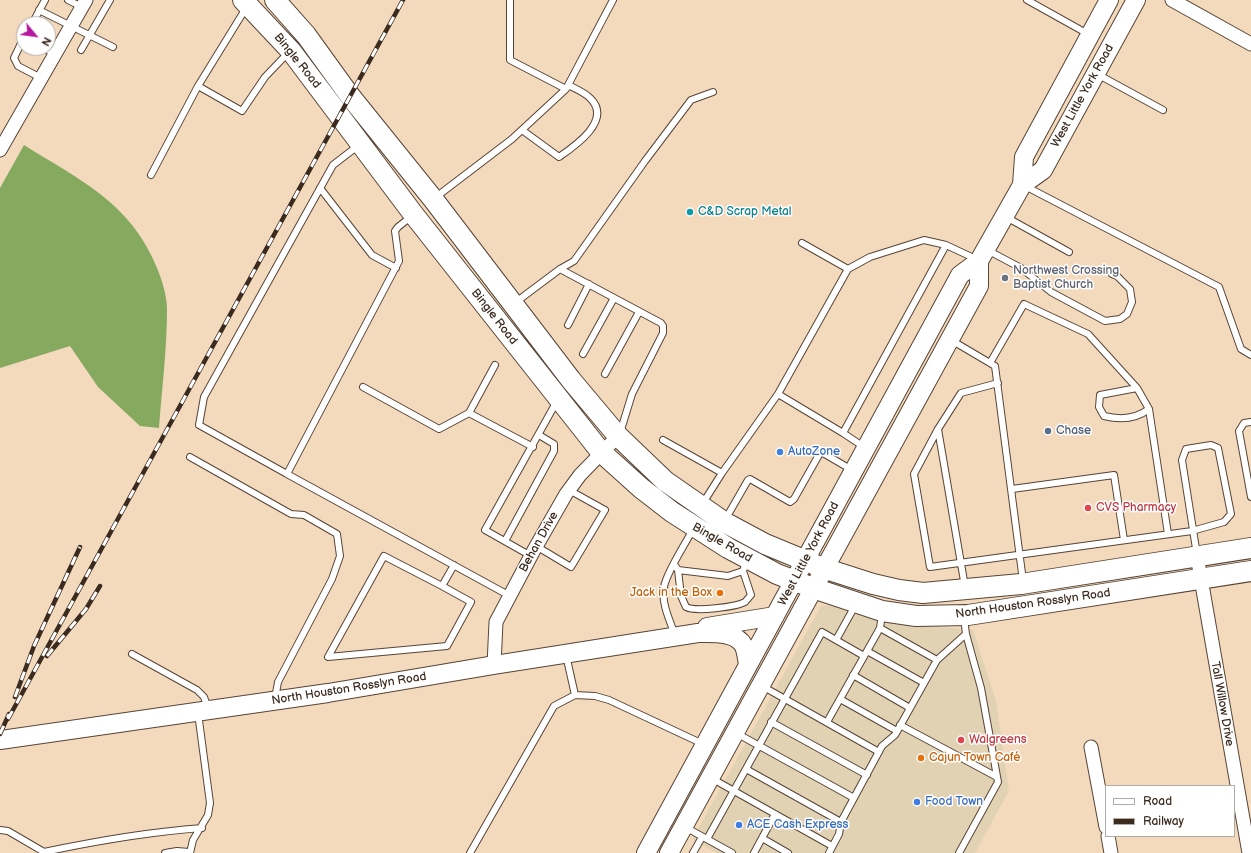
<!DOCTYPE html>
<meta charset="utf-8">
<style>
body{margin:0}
#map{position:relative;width:1251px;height:853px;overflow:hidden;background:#f4dabd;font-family:"Balsamiq Sans",sans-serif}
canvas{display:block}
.legend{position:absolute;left:1105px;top:785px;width:130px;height:52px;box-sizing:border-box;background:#fff;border:1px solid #b1aaa5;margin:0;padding:5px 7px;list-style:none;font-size:12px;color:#3b2a1e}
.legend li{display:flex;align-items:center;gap:8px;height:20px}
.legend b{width:20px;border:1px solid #b1aaa5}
.north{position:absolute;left:16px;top:16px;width:40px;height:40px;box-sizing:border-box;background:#fff;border:1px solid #b1aaa5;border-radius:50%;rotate:119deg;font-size:11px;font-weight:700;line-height:16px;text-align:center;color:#3b2a1e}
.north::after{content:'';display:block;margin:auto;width:14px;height:18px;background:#b5179e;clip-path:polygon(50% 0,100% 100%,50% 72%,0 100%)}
</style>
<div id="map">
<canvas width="1251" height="853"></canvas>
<ul class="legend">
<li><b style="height:5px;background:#fff"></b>Road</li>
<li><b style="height:5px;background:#3b2a1e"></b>Railway</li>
</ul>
<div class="north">N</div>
</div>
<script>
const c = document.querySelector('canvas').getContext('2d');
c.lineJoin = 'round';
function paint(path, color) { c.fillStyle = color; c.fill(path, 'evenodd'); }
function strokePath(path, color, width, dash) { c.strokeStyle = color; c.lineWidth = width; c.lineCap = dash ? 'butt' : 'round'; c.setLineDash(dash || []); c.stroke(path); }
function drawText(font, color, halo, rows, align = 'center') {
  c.font = font + ' "Balsamiq Sans",sans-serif'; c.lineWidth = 3; c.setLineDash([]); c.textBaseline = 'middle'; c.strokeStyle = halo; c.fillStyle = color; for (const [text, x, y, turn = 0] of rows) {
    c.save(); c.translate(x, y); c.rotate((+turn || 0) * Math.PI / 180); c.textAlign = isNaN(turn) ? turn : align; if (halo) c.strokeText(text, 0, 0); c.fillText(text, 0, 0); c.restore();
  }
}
const built = new Path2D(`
 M834 605 922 625 973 630 996 701 1009 791 975 853H717L692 840 821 606Z`);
const forest = new Path2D(`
 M24 145C80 180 131 203 157 268 162 280 167 296 167 309 167 348 162 388 159 428L140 426 98 387 70 346 0 368V188Z`);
const lane = new Path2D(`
 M68 0 82 7
 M510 0V60L566 89
 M1027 0 1088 34
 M246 8 198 86 242 111 265 77 288 53
 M39 10 113 47
 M32 24 45 0
 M24 37 14 58 18 66 41 78
 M44 48 55 54
 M81 50 110 0
 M1097 74 1163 110
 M522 130 559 157C575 146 613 120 590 98 584 92 576 89 568 85
 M359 145 333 165 204 397 199 425 287 474 399 261 395 231 398 227 412 216
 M151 175 198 86
 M1025 186 1219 287 1241 349 1251 355
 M320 188 372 255 396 268
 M436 197 512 139 566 89 613 0
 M1006 217 1069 252
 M802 243 848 269
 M987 250 1021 268 1051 292 1105 321 1120 319 1127 314 1132 302 1130 289 1117 276 1112 274
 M560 269 661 323 663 326V333L632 394 620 433
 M516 302 560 269 574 261 645 161 691 100 713 92
 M568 325 589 284
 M951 340 995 366 1023 581
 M583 354 614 298
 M990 363 1024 304 1088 334 1137 388
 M605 374 639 312
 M998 383 961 393 938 429 914 474 930 567 1192 531 1224 522 1231 514 1218 448 1211 445 1186 449 1182 460 1197 555
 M363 387 439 429 469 413 533 447
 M778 394 843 433
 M1149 409C1136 419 1120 420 1104 416L1099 407 1100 395 1137 388 1149 409 1168 534
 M469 413 495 365
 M1251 422 1244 423 1239 431 1251 497
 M938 429 965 587
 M663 440 722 473
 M864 447 843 433 946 245
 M190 457 291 514 304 515 337 534 340 556 332 579 278 682 275 699
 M287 474 510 596
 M1012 489 1114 475 1124 540
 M703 503 722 473 778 394 848 269 870 257 924 240 946 245 976 259
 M725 520 748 480 750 479 790 502 794 499 820 453H823L852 470
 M505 541 554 451V444L539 435
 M536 546 571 567 605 510 569 490
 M531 556 485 530 557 401
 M676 567 678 570 728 576 743 571 744 568
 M678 570 681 596 686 607C695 612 736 607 745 602 747 600 749 597 751 595L743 571
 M442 586 384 556 328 657 447 646 471 602 442 586 454 565
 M880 628 937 660
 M675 635C670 621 661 603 664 587 667 571 685 545 693 529
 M836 640 856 604
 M867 651 924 683
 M132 654 197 690 204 697 208 708
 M853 675 910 708
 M762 686 879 752
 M575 695 595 696 609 700 703 744
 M840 699 897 731
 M771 722 867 775
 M827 722 880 628 882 614
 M900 725 997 777
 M736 733 854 798
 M746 769 841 822
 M711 778 832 846
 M685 827 732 853
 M0 830 8 831 44 852C96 841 148 832 202 828
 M762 838 788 853
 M707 839 822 632 864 656
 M165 853 177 851 189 852
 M190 853 193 840 208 815 210 803 198 713
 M470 853 554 706 575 695 566 655
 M693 853 702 837
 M754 853 775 814
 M829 853 839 834 841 822 882 746 895 735 937 660 966 634
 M959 853 998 782 981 688 966 634 964 618`);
const street = new Path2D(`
 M1172 0 1251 44
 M0 150 86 0
 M1197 556 1249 853
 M494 665 496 622 534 550 566 494 580 475 618 436
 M1091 747 1106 827
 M1108 836 1111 853`);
const secondary = new Path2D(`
 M1022 185 1043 170 1136 0
 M707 627 775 616
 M0 740 328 693 494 665 698 633C712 633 736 631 744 646 746 651 747 659 748 664
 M646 853 960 275 979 261 1022 185 1024 157 1109 0
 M669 853 979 286V261`);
const primary = new Path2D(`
 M243 0 291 51 414 215 601 452 641 488 672 512 728 548 777 574 813 588 882 611 916 616 968 615 1251 571
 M275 0 306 35 350 96 433 199 571 380 618 436 665 481 724 522 765 544 823 568 873 584 899 590 923 593 1021 584 1251 548`);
const rail = new Path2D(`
 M47 656 86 609 100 586
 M15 697 34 646 80 547
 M8 719 403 0
 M0 734 9 714`);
const markers = [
 [690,212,4,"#0f9aa8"],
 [1005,278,4,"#6b7280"],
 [1048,431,4,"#5c6f8a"],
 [780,452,4,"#3f7fe0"],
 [1088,508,4,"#e0444e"],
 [720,593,4,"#e8710a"],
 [961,740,4,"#e0444e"],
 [921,758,4,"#e8710a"],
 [917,802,4,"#3f7fe0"],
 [739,825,4,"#3f7fe0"]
];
const streetNames = [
 ["Bingle Road",297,61,51],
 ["West Little York Road",1083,96,-61],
 ["Bingle Road",494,317,52],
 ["Behan Drive",539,542,-61],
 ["Bingle Road",722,543,30],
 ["West Little York Road",809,554,-62],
 ["North Houston Rosslyn Road",1033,604,-8],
 ["North Houston Rosslyn Road",349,689,-9],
 ["Tall Willow Drive",1222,704,80]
];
const cultureNames = [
 ["C&D Scrap Metal",698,212]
];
const worshipNames = [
 ["Northwest Crossing",1013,271],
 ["Baptist Church",1013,285]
];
const serviceNames = [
 ["Chase",1056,431]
];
const shopNames = [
 ["AutoZone",788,452],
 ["Food Town",925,802],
 ["ACE Cash Express",747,825]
];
const healthNames = [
 ["CVS Pharmacy",1096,508],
 ["Walgreens",969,740]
];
const foodNames = [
 ["Jack in the Box",712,593],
 ["Cajun Town Café",929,758,"left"]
];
paint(built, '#e2d2b4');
paint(forest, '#85aa5f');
strokePath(lane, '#574436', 8);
strokePath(street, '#574436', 15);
strokePath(secondary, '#574436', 20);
strokePath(primary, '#574436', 22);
strokePath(lane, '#fff', 6);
strokePath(street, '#fff', 13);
strokePath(secondary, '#fff', 18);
strokePath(primary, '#fff', 20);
strokePath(rail, '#3b2a1e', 4.5);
strokePath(rail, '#fff', 3, [9]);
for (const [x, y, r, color] of markers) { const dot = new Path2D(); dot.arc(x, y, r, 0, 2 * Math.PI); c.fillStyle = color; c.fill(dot); strokePath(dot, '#fff', 1.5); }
drawText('12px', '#3b2a1e', '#fff', streetNames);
drawText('12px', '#0d838f', '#fff', cultureNames, 'left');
drawText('12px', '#5b616d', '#fff', worshipNames, 'left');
drawText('12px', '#4e5e75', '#fff', serviceNames, 'left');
drawText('12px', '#366cbe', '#fff', shopNames, 'left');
drawText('12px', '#be3a42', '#fff', healthNames, 'left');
drawText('12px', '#c56008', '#fff', foodNames, 'right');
</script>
